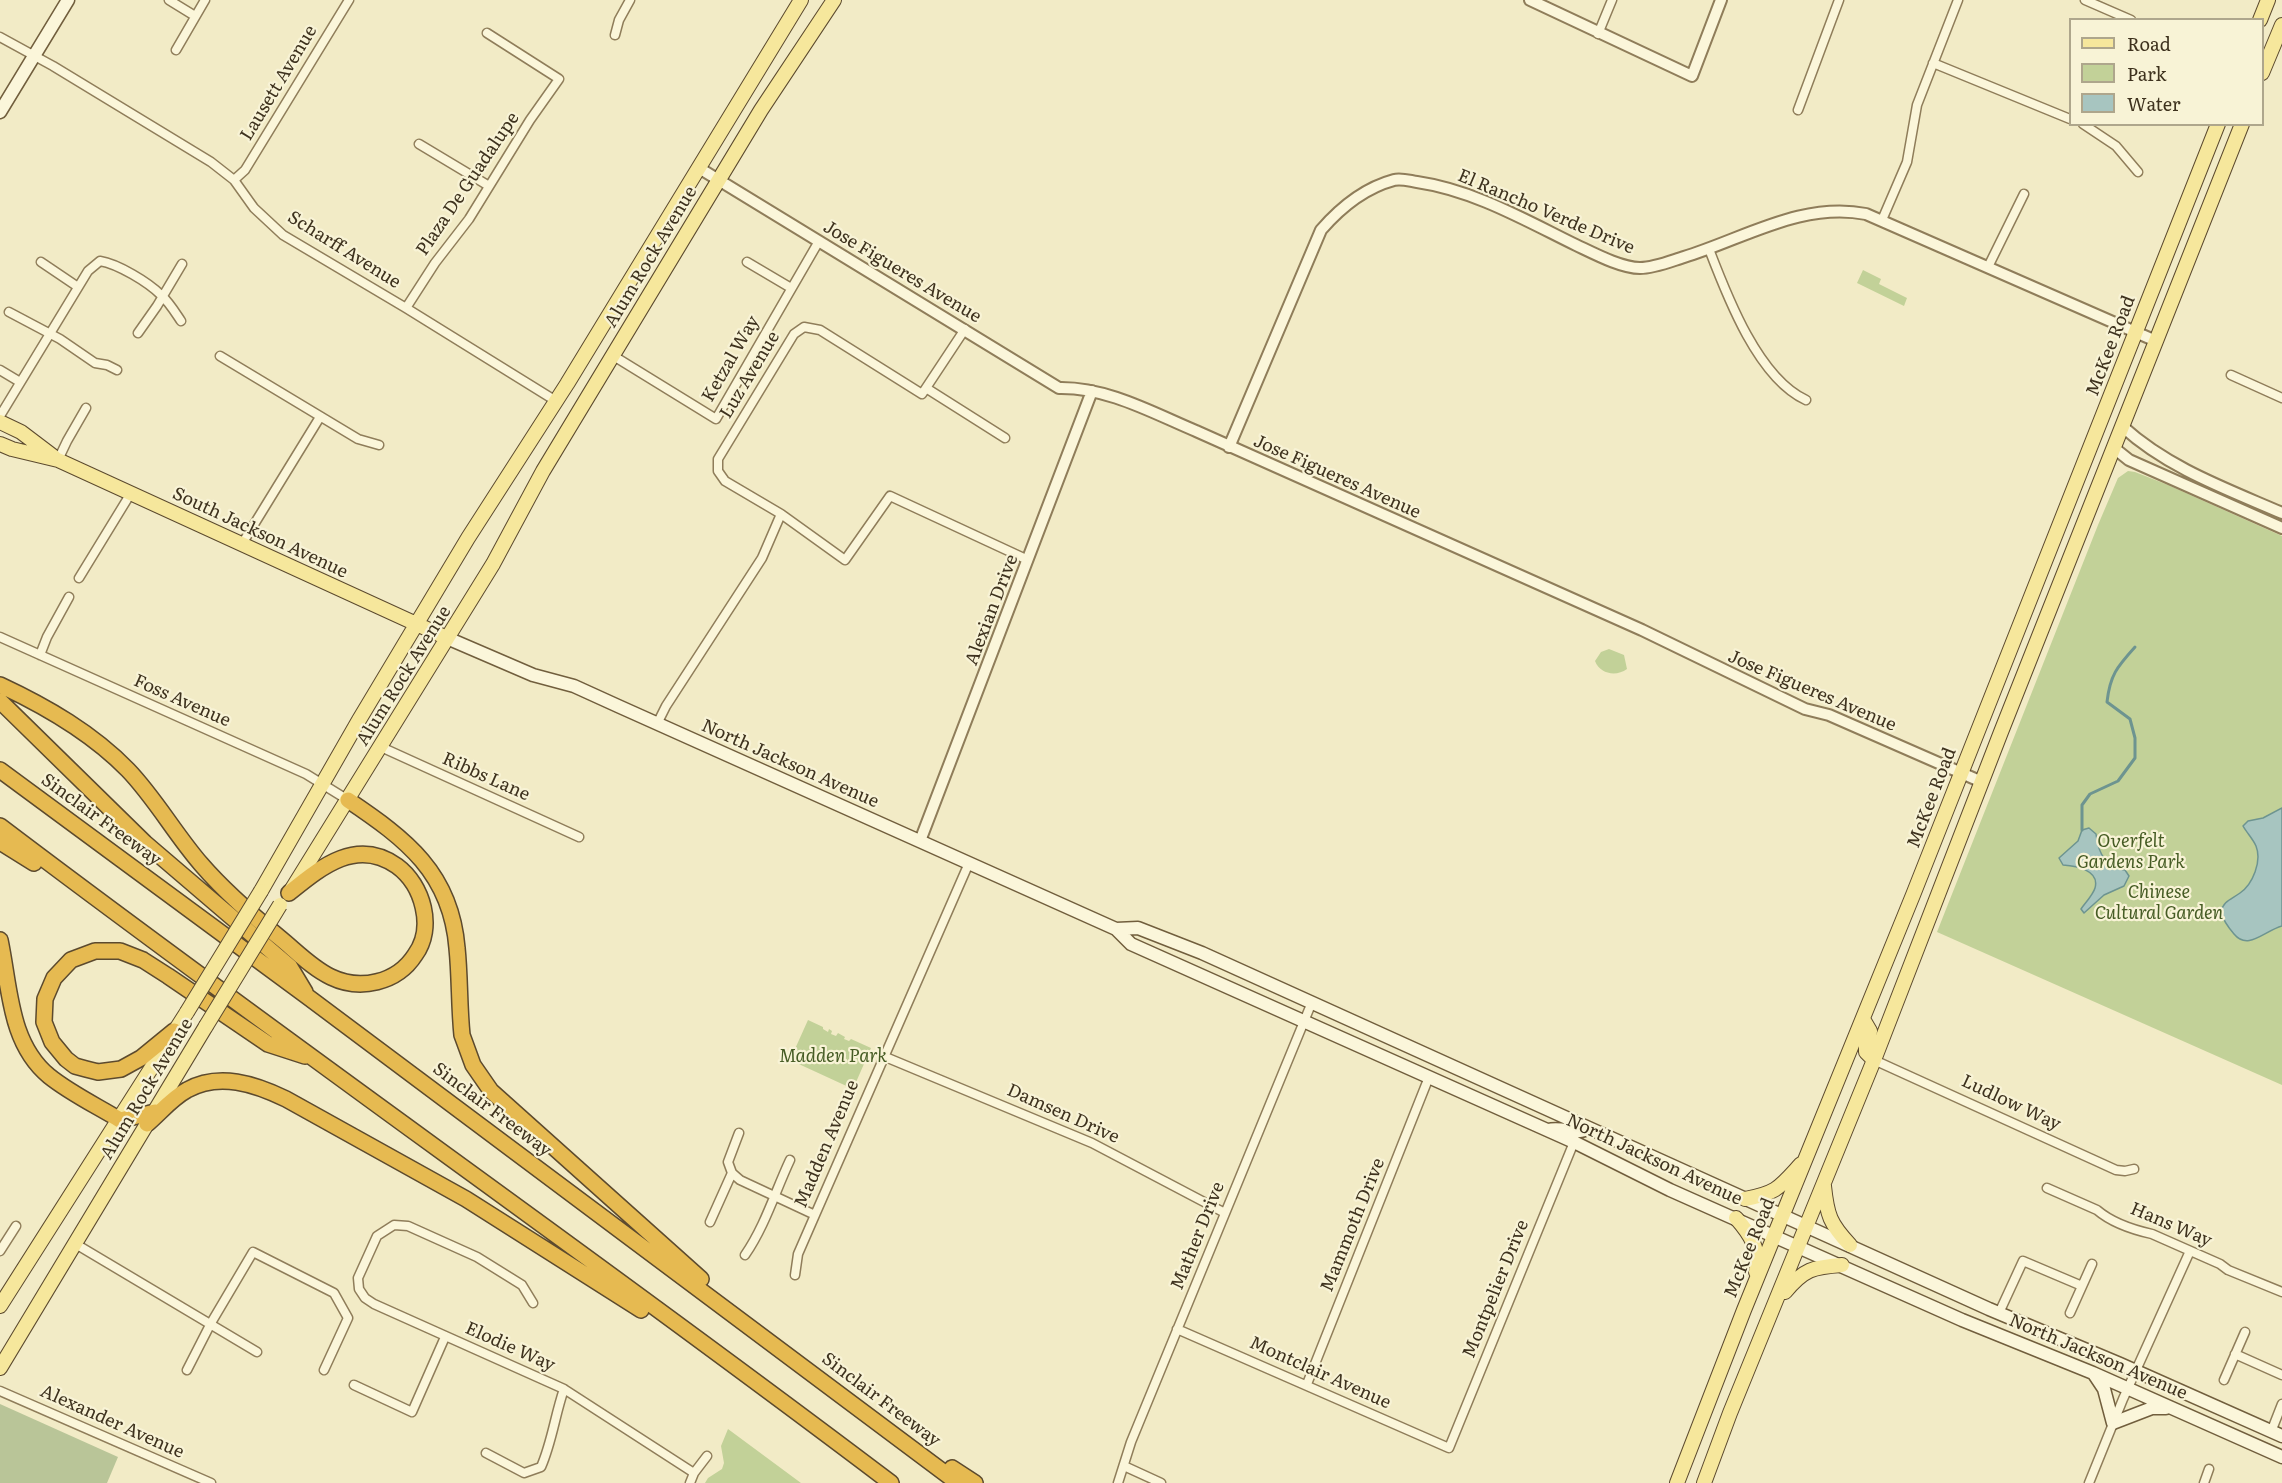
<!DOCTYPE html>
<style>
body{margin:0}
#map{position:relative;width:2282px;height:1483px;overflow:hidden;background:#f2ebc6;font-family:Literata,serif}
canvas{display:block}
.legend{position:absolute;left:2069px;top:18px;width:195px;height:108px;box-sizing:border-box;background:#f8f3d6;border:2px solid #aea68c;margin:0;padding:8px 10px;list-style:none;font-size:18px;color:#3e321e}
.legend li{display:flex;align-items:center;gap:12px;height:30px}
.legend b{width:30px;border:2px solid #aea68c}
</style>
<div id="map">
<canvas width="2282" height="1483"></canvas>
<ul class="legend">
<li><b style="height:8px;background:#f6e79c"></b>Road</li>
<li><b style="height:16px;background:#c2d198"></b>Park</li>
<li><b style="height:16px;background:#a7c5c0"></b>Water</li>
</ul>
</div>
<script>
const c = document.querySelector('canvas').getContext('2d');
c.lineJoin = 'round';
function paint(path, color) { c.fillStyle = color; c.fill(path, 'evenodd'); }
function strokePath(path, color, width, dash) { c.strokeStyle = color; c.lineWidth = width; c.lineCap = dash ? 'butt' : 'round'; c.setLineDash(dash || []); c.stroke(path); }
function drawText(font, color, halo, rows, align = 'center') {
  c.font = font + ' Literata,serif'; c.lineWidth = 4.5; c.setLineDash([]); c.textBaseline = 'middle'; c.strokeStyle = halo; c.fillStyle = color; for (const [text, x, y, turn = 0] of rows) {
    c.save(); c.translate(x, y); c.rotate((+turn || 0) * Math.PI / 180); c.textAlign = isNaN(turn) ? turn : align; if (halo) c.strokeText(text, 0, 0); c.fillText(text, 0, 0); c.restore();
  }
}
const green = new Path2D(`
 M1863 270 1881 279 1879 284 1907 298 1904 306 1857 283Z
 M2128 471 2135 472 2168 485 2282 536V1085L1937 932 2098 525 2118 478Z
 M1609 649 1624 655 1627 669C1616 677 1600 674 1595 661L1601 652Z
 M808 1020 823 1027V1029L828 1032 829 1029 832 1031 831 1034 836 1036 838 1033 845 1037 844 1039 849 1041 851 1039 871 1048 853 1089 790 1060Z
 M728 1429 801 1483H705L708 1478 722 1469 724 1463 721 1446Z`);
const cemetery = new Path2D(`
 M0 1404 118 1457 107 1483H0Z`);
const water = new Path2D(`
 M2282 808V926C2264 931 2248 951 2234 934 2228 927 2223 920 2221 912 2223 901 2232 899 2240 893 2253 884 2262 861 2256 846 2253 839 2247 833 2243 826L2248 821 2263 818Z
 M2089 828 2096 834C2098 852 2105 868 2125 870L2129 876 2124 886 2104 895 2084 913 2081 909C2085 903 2093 895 2095 888 2100 870 2076 866 2063 865L2059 858 2078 841 2082 830Z`);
const stream = new Path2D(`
 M2082 830V805L2090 794 2118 781 2135 758V738L2130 719 2107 702C2110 675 2117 667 2135 647`);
const minor = new Path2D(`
 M169 0 195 16
 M2085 0 2131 20
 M1598 34 1612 0
 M615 35 619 20 630 0
 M0 37 53 66 211 162 234 180 254 208 283 235 406 308 556 401
 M176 50 205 0
 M1933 63 2070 119
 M1798 110 1839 0
 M2083 124 2116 146 2138 172
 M419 144 489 186
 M234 180 245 170 349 0
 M1882 220 1907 162 1917 105 1958 0
 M1709 249C1727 296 1758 378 1806 400
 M41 262 78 287
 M747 262 791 288
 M1988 267 2024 194
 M406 308 435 263 469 219 530 120 559 79 487 33
 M9 312 60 339 95 363 107 365 117 370
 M138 333 157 306 182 264
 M612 355 716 419 819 241
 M220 356 358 439 379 445
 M0 370 20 382
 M2231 375 2282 398
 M926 388 1005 438
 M0 416 88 271 100 261C118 264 148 282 161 295 169 302 175 312 181 321
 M58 460 67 441 86 408
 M781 514 845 560 890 496 1028 560
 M242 544 320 417
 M79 578 131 493
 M0 637 306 774 348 800
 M40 655 47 637 69 597
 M657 724 666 706 762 558 781 514 725 481 718 471V459L794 334 804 327 820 330 922 394 965 329
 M381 747 579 837
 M883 1056 1092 1143 1225 1213
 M1874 1060 2116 1170 2125 1171 2134 1169
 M739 1133 728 1162 732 1173 740 1180 815 1215
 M2047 1188 2097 1210C2111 1222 2134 1230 2152 1234L2220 1264 2228 1270 2282 1292
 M710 1222 732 1173
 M74 1243 257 1352
 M0 1251 16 1226
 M745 1255C765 1226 775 1192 790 1160
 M795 1275 798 1254 815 1215 969 863
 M533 1303 522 1285 477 1257 408 1226 394 1225 377 1236 358 1278 359 1289 365 1298 374 1304 564 1389 694 1473
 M1999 1313 2023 1261 2082 1286
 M2070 1313 2092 1264
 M1177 1329 1449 1448 1574 1142
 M2235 1354 2282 1375
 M187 1370 211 1323 253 1252 334 1293 348 1318 324 1370
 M2224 1380 2245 1332
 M1307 1384 1429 1077
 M354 1385 412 1412 445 1337
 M0 1391 211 1483
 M2271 1432 2282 1404
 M486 1453 524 1473 541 1467C552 1442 555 1415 564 1389
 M1124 1466 1161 1483
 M690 1483 694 1473 707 1456
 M1118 1483 1131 1442 1312 1002
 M2089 1483 2123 1399 2190 1251
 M2204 1483 2209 1469`);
const tertiary = new Path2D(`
 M1530 0 1692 76 1721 0
 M699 168 1059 388C1107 387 1153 413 1196 431L1642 630 1805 709 1829 715 1982 782
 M2123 427C2168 468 2227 489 2282 513
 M1229 447 1321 230C1341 207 1364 188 1394 180 1401 178 1410 181 1417 182 1473 190 1525 220 1576 245 1593 253 1621 268 1640 268 1654 268 1671 261 1684 257 1743 239 1803 201 1866 214L2156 341
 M2114 448 2129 460 2282 528
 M920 841 1092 391`);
const secondary = new Path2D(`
 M0 112 68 0
 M447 638 533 675 574 686 618 706 1116 929 1131 944 1574 1142 1670 1190 1962 1320 2093 1373 2282 1457
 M1116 929 1138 928 1202 953 1989 1309 2120 1364 2282 1436
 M1548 1130C1563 1126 1576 1136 1589 1128
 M2094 1374 2104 1389 2113 1423 2152 1408H2166`);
const primary = new Path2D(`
 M2260 20 2268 0
 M2262 73 2282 25
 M0 422 21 432 54 457
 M0 444 12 449 58 460 447 638
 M292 889 493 564 543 471 761 110 834 0
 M261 891 359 720 468 538 567 384 801 0
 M1863 1019 1870 1031 1866 1043V1052L1874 1060
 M1824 1186C1827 1215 1830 1224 1850 1245
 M1745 1199C1777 1193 1779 1188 1801 1164
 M1736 1218C1750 1234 1761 1250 1756 1272
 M1785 1292C1804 1269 1813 1267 1842 1265
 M0 1306 187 1012
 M0 1368 206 1026
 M1677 1483 1744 1310 1913 895 2218 124
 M1704 1483 1730 1413 1874 1060 2001 732 2242 124`);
const motorway = new Path2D(`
 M0 685C47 707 92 733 128 770 155 798 175 834 201 864 225 892 252 915 280 938 296 951 312 968 331 977 360 991 397 983 415 955 435 928 423 885 397 866 356 837 320 868 289 893
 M0 701 145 843 290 967 305 992
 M0 770 308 997 958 1483
 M348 800C406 839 451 873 457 948 460 977 459 1006 462 1035L473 1065 491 1091 701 1279
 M0 826C294 1049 597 1260 891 1483
 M0 842 34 863
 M0 940C10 987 9 1043 49 1076 70 1093 97 1106 120 1120L155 1112
 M174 1031 141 1058 121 1069 98 1072 86 1069 75 1066 66 1059 52 1042 44 1022 45 999 54 978 71 960 95 951H120L143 960 168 976 268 1044 305 1056
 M147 1124C160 1113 172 1098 187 1090 219 1072 255 1084 286 1099L466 1199 641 1310
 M952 1468 975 1483`);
const primaryBridge = new Path2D(`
 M187 1012 261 891
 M206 1026 280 905`);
const streetNames = [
 ["Lausett Avenue",279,83,-59],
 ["Plaza De Guadalupe",468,184,-56],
 ["El Rancho Verde Drive",1546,212,23],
 ["Scharff Avenue",344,250,32],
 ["Alum Rock Avenue",651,257,-59],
 ["Jose Figueres Avenue",902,272,31],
 ["McKee Road",2111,346,-69],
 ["Ketzal Way",731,359,-60],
 ["Luz Avenue",750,375,-59],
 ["Jose Figueres Avenue",1337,477,24],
 ["South Jackson Avenue",260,533,25],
 ["Alexian Drive",992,610,-69],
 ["Alum Rock Avenue",404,676,-58],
 ["Jose Figueres Avenue",1812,691,23],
 ["Foss Avenue",182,701,24],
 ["North Jackson Avenue",790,764,24],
 ["Ribbs Lane",486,777,24],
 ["McKee Road",1932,798,-69],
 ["Sinclair Freeway",101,820,36],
 ["Alum Rock Avenue",147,1089,-59],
 ["Ludlow Way",2011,1103,25],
 ["Sinclair Freeway",492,1110,37],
 ["Damsen Drive",1063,1114,24],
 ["Madden Avenue",827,1144,-67],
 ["North Jackson Avenue",1654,1160,25],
 ["Mammoth Drive",1353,1225,-68],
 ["Hans Way",2171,1225,23],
 ["Mather Drive",1198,1236,-68],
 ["McKee Road",1750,1248,-68],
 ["Montpelier Drive",1496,1289,-68],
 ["Elodie Way",510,1347,24],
 ["North Jackson Avenue",2098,1357,23],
 ["Montclair Avenue",1320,1373,24],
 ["Sinclair Freeway",881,1400,37],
 ["Alexander Avenue",112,1422,24]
];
const parkNames = [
 ["Overfelt",2131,842],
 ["Gardens Park",2131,863],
 ["Chinese",2159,893],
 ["Cultural Garden",2159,914],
 ["Madden Park",833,1057]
];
paint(green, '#c2d198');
paint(cemetery, '#b9c598');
paint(water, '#a7c5c0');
strokePath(water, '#6d9490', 1.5);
strokePath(stream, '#6d9490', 3);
strokePath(minor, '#8f7d5a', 11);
strokePath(tertiary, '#8f7d5a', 14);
strokePath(secondary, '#715e3d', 15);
strokePath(primary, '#5c4a2e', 16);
strokePath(motorway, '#5c4a2e', 18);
strokePath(minor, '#fbf6da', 8);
strokePath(tertiary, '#fbf6da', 10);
strokePath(secondary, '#fbf6da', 12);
strokePath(primary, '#f6e79c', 14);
strokePath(motorway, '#e6ba51', 15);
strokePath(primaryBridge, '#5c4a2e', 16, []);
strokePath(primaryBridge, '#f6e79c', 14);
drawText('18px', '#3e321e', '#f8f3d6', streetNames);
drawText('italic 18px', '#465c24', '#f8f3d6', parkNames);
</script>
